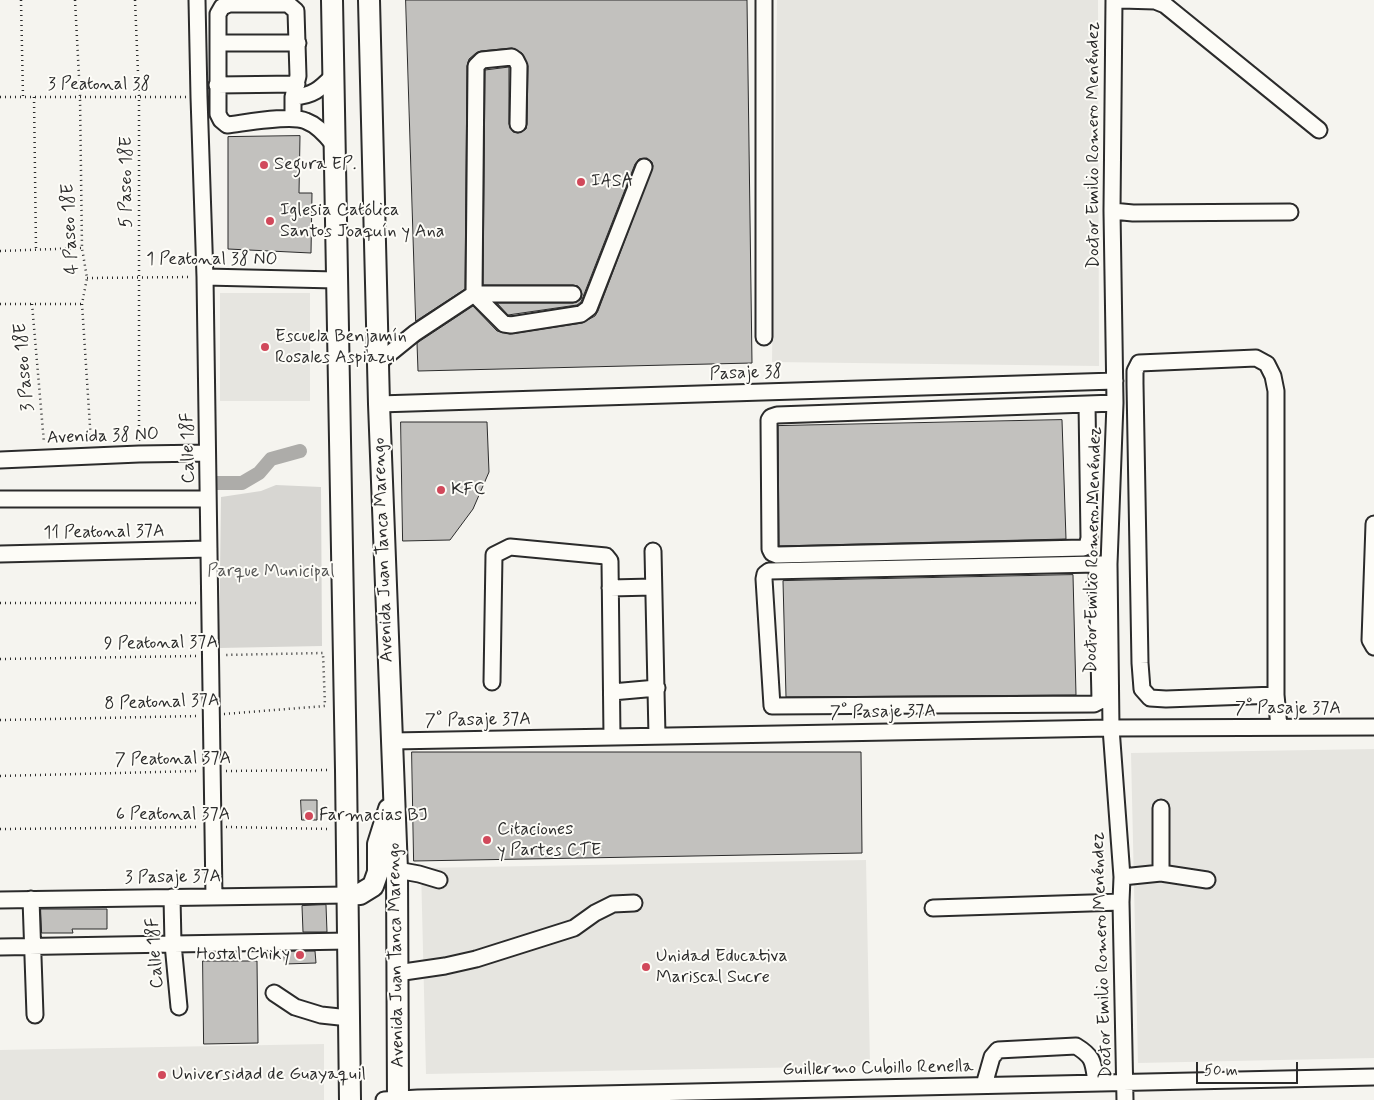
<!DOCTYPE html>
<meta charset="utf-8">
<style>
body{margin:0}
#map{position:relative;width:1374px;height:1100px;overflow:hidden;background:#f5f4ef;font-family:Mynerve,sans-serif}
canvas{display:block}
.scale{position:absolute;left:1196px;top:1062px;width:102px;height:22px;box-sizing:border-box;border:2px solid #2b2b2b;border-top:0;padding-left:6px;font-size:15px;line-height:18px;white-space:nowrap;color:#2b2b2b;-webkit-text-stroke:4px #fdfcf7;paint-order:stroke}
</style>
<div id="map">
<canvas width="1374" height="1100"></canvas>
<div class="scale">50 m</div>
</div>
<script>
const c = document.querySelector('canvas').getContext('2d');
c.lineJoin = 'round';
function paint(path, color) { c.fillStyle = color; c.fill(path, 'evenodd'); }
function strokePath(path, color, width, dash) { c.strokeStyle = color; c.lineWidth = width; c.lineCap = dash ? 'butt' : 'round'; c.setLineDash(dash || []); c.stroke(path); }
function drawText(font, color, halo, rows, align = 'center') {
  c.font = font + ' Mynerve,sans-serif'; c.lineWidth = 4; c.setLineDash([]); c.textBaseline = 'middle'; c.strokeStyle = halo; c.fillStyle = color; for (const [text, x, y, turn = 0] of rows) {
    c.save(); c.translate(x, y); c.rotate((+turn || 0) * Math.PI / 180); c.textAlign = isNaN(turn) ? turn : align; if (halo) c.strokeText(text, 0, 0); c.fillText(text, 0, 0); c.restore();
  }
}
const built = new Path2D(`
 M777 0H1098L1099 366 772 362Z
 M220 293H310V401H220Z
 M1374 749V1058L1138 1063 1131 753Z
 M866 860 870 1066 426 1074 421 868Z
 M324 1044V1100H0V1050Z`);
const green = new Path2D(`
 M276 485 321 487 322 646 219 648 221 497 261 491Z`);
const canal = new Path2D(`
 M215 483H242L259 473 271 459 300 451`);
const building = new Path2D(`
 M406 0H747L752 363 418 371 417 343 473 306 497 331 510 334 582 323 595 316 598 311 653 166 652 162 647 158 639 159 635 164 581 302 577 305 508 315 497 303H573L581 299 582 294 578 286 573 285H483L485 70 509 67V124L513 132 518 133 526 129 527 124 528 66 522 53 512 48 481 51 476 53 469 59 467 66 465 289 416 321Z
 M300 136 299 193H312L311 253 228 249V137Z
 M1062 420 1066 539 779 546 778 426Z
 M401 422H487L489 472 473 509 450 540 403 541Z
 M1073 575 1076 695 786 697 783 581Z
 M412 752H861L862 853 414 861Z
 M301 800H317V820H302Z
 M326 905 327 932H303L302 906Z
 M41 909H107V929H72L73 933H42Z
 M284 951H315L316 963 285 964Z
 M203 961H257L258 1043 204 1044Z`);
const path = new Path2D(`
 M21 0 23 97
 M75 0 80 96 82 248 87 278 82 304 91 442
 M135 0 139 97V441
 M0 97H186
 M34 97 36 249
 M0 251 82 248
 M87 278 191 277
 M0 304H82
 M32 304 44 443
 M0 603H196
 M0 659 197 656
 M224 714 325 706 323 653 225 655
 M0 720 198 716
 M226 771 331 770
 M0 776 198 771
 M226 827 331 829
 M0 829 198 827`);
const minor = new Path2D(`
 M197 0 199 97 205 277 214 897
 M1114 0 1112 211 1115 403 1109 564 1111 728 1122 877 1121 902 1125 1100
 M1121 0 1155 1 1165 5 1319 130
 M219 43H298
 M217 85 297 84
 M293 97C313 96 320 89 333 76
 M293 118V97L298 76 296 11 288 4H229L222 7 218 14V114L221 120 227 125C245 123 291 114 306 121 317 125 326 135 333 144
 M1112 211 1133 213 1290 212
 M205 277 336 280
 M573 294H474L504 324 511 325 581 314 589 308 644 167
 M764 337V0
 M378 363 415 333 474 294 476 66 482 60 512 57 516 60 519 66 518 124
 M379 404 1115 381
 M1087 404 1089 538 1087 546 1083 548 777 555 772 553 770 549 769 420 771 417 777 415 1087 404 1115 403
 M0 460 139 454 207 453
 M0 499H208
 M1374 524 1370 640 1374 647
 M653 551 657 736
 M0 554 209 549
 M1097 564 1100 701 1094 704 772 706 764 579 765 574 769 571 1097 564H1109
 M610 588 653 587
 M492 682 494 555 510 547 606 556 610 561 612 737
 M612 692 657 688
 M1276 695 1166 699 1150 698 1142 689 1140 663 1135 384V371L1139 363 1256 358 1267 364 1273 376 1276 391V695L1279 727
 M392 741 1111 728 1374 727
 M397 870 419 874 439 880
 M1161 873V808
 M1122 877 1161 873 1207 880
 M172 897 173 944 179 1007
 M31 899 35 1015
 M0 900 347 895
 M933 908 1121 902
 M0 947 348 941
 M397 973 445 966 476 959 574 928 595 913 613 904 634 903
 M274 993 295 1007 321 1015 349 1018
 M984 1085 992 1057 998 1050 1076 1046C1094 1057 1093 1062 1096 1082
 M384 1100 418 1098 1374 1077`);
const major = new Path2D(`
 M332 0 346 770 350 1100
 M369 0 379 404 397 870 398 1100
 M347 895 360 894 373 886 378 872V844L389 809`);
const markers = [
 [264,165,5,"#d1495b"],
 [581,182,5,"#d1495b"],
 [270,221,5,"#d1495b"],
 [265,347,5,"#d1495b"],
 [441,490,5,"#d1495b"],
 [309,816,5,"#d1495b"],
 [487,840,5,"#d1495b"],
 [300,955,5,"#d1495b"],
 [646,967,5,"#d1495b"],
 [162,1075,5,"#d1495b"]
];
const streetNames = [
 ["3 Peatonal 38",99,85],
 ["Doctor Emilio Romero Menéndez",1094,145,-90],
 ["5 Paseo 18E",127,182,-90],
 ["4 Paseo 18E",71,229,-93],
 ["1 Peatonal 38 NO",212,260],
 ["3 Paseo 18E",25,367,-95],
 ["Pasaje 38",746,374,-2],
 ["Avenida 38 NO",103,437,-2],
 ["Calle 18F",189,448,-91],
 ["11 Peatonal 37A",104,533,-1],
 ["Avenida Juan Tanca Marengo",384,550,-92],
 ["Doctor Emilio Romero Menéndez",1094,550,-89],
 ["9 Peatonal 37A",161,644,-1],
 ["8 Peatonal 37A",162,703,-2],
 ["7° Pasaje 37A",1288,709],
 ["7° Pasaje 37A",883,713,-1],
 ["7° Pasaje 37A",478,721,-1],
 ["7 Peatonal 37A",173,760,-1],
 ["6 Peatonal 37A",173,815],
 ["3 Pasaje 37A",173,878,-1],
 ["Calle 18F",156,953,-94],
 ["Avenida Juan Tanca Marengo",397,955,-91],
 ["Doctor Emilio Romero Menéndez",1103,955,-92],
 ["Guillermo Cubillo Renella",878,1069,-1]
];
const poiNames = [
 ["Segura EP.",274,165],
 ["IASA",591,182],
 ["Iglesia Católica",280,211],
 ["Santos Joaquín y Ana",280,232],
 ["Escuela Benjamín",275,337],
 ["Rosales Aspiazu",275,358],
 ["KFC",451,490],
 ["Farmacias BJ",319,816],
 ["Citaciones",497,830],
 ["y Partes CTE",497,851],
 ["Hostal Chiky",290,955,"right"],
 ["Unidad Educativa",656,957],
 ["Mariscal Sucre",656,978],
 ["Universidad de Guayaquil",172,1075]
];
const parkNames = [
 ["Parque Municipal",271,572]
];
paint(built, '#e6e5e0');
paint(green, '#d7d6d2');
strokePath(canal, '#adaca9', 14);
paint(building, '#c2c1be');
strokePath(building, '#2b2b2b', 1);
strokePath(minor, '#2b2b2b', 19);
strokePath(major, '#2b2b2b', 24);
strokePath(path, '#2b2b2b', 2.5, [1, 4]);
strokePath(minor, '#fdfcf7', 15);
strokePath(major, '#fdfcf7', 20);
for (const [x, y, r, color] of markers) { const dot = new Path2D(); dot.arc(x, y, r, 0, 2 * Math.PI); c.fillStyle = color; c.fill(dot); strokePath(dot, '#fdfcf7', 2); }
drawText('18px', '#2b2b2b', '#fdfcf7', streetNames);
drawText('18px', '#2b2b2b', '#fdfcf7', poiNames, 'left');
drawText('18px', '#565655', '#fdfcf7', parkNames);
</script>
